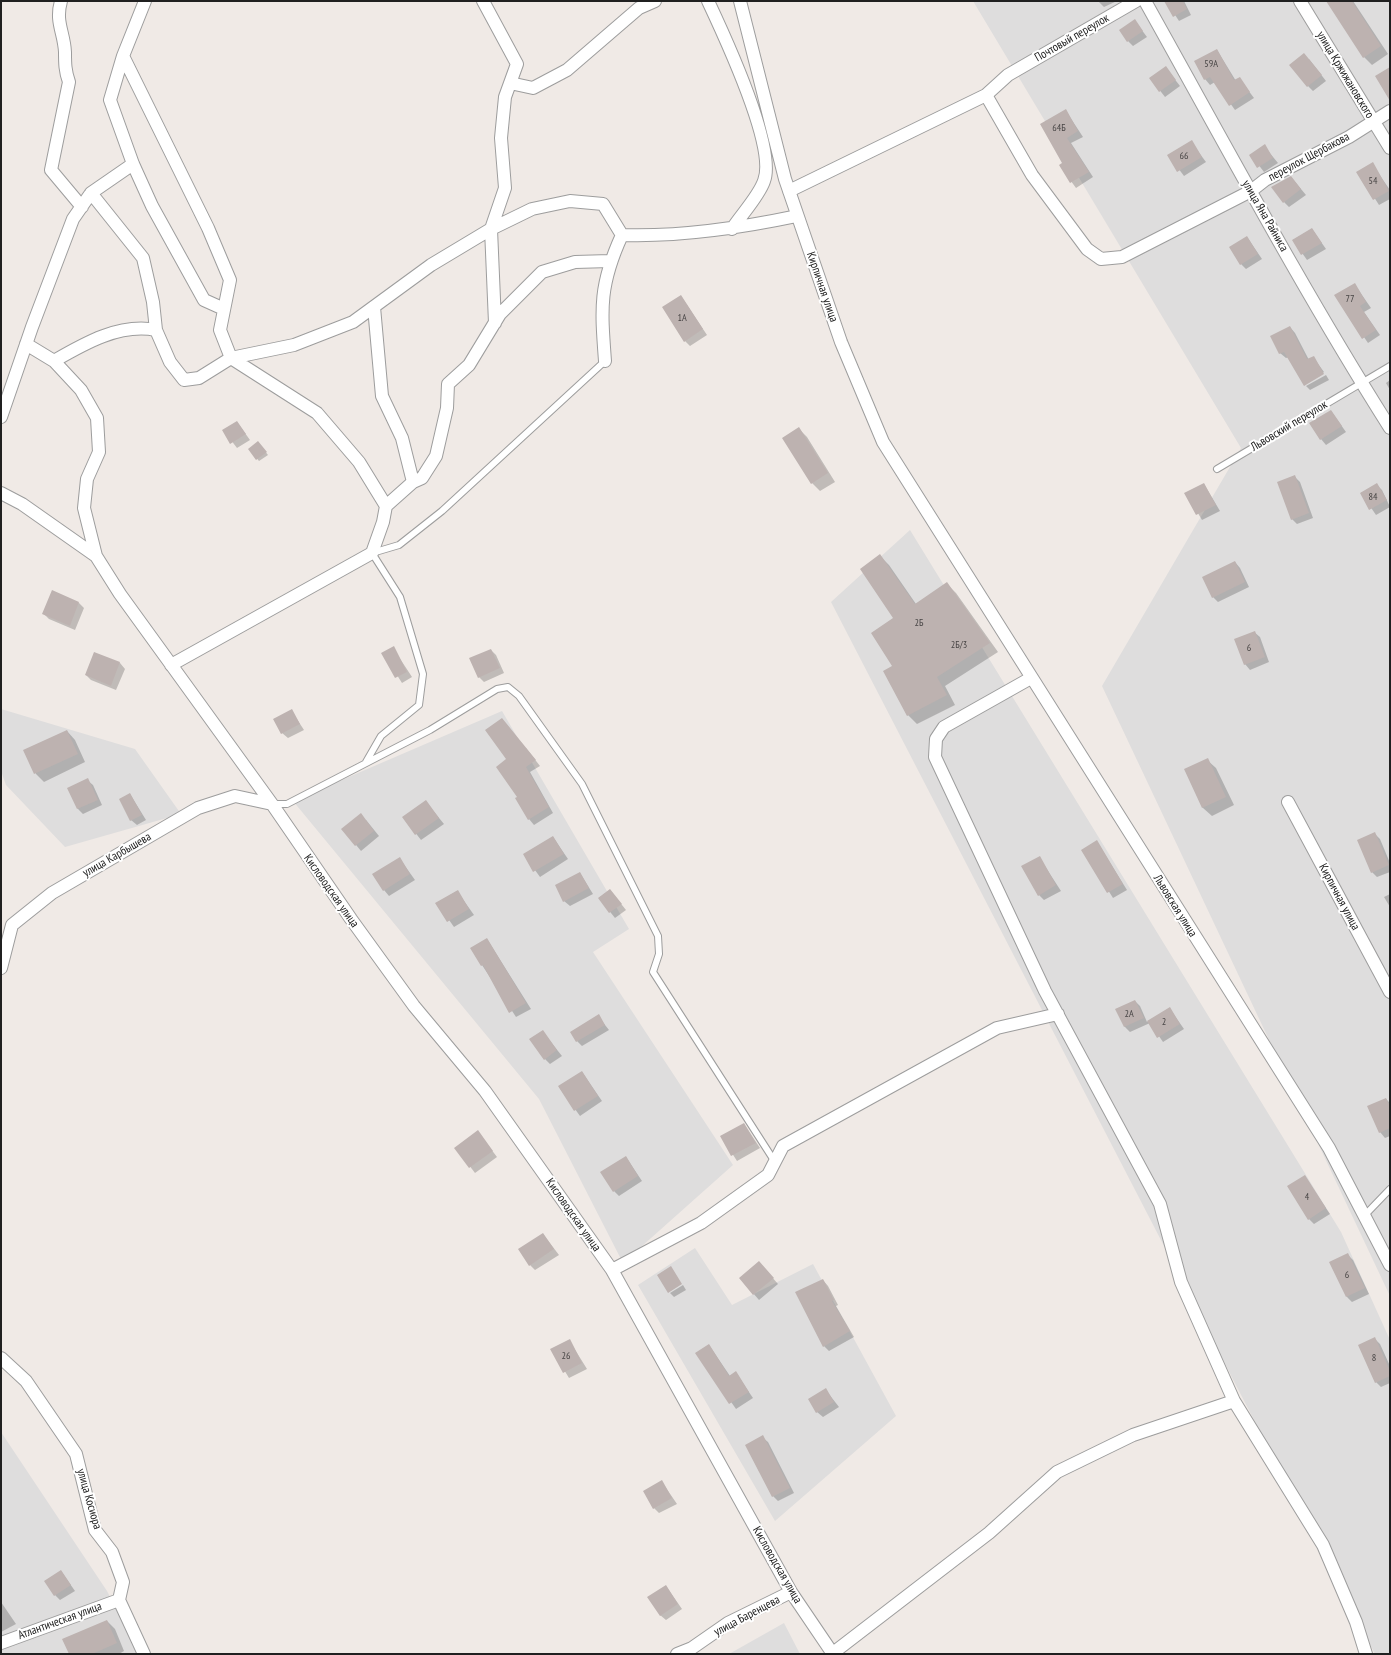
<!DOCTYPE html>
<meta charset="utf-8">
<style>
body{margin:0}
#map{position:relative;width:1391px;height:1655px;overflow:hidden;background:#f0eae6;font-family:"PT Sans Narrow",sans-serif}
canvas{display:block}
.frame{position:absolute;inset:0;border:2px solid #202020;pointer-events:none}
</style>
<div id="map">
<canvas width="1391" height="1655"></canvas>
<div class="frame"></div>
</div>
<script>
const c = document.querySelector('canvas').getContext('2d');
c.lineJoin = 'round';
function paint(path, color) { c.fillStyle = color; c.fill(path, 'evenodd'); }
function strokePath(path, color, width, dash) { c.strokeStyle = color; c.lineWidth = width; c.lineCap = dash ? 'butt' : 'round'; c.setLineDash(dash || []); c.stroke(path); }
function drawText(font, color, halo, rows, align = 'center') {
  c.font = font + ' "PT Sans Narrow",sans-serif'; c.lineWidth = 4; c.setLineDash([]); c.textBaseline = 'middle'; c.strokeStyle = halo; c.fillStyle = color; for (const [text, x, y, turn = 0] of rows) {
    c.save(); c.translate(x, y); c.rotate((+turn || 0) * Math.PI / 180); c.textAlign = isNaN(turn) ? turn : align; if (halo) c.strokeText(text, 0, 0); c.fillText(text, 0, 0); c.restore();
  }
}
const residential = new Path2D(`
 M973 1H1390V1296L1102 686 1241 448Z
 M910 530 1341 1232 1390 1340V1654H1375L831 602Z
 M1 709 135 749 181 814 65 847 6 785 1 771Z
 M502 711 629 929 593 952 733 1165 623 1263 539 1099 293 801Z
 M695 1248 732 1305 813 1264 896 1416 775 1521 638 1285Z
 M1 1432 107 1591 139 1654H1Z
 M784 1623 800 1654H729Z`);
const shadow = new Path2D(`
 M1098 1H1117L1104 7Z
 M1166 1H1184L1191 15 1179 21Z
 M1328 1H1353L1388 54 1372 65 1364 57Z
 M1135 21 1147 37 1133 46 1128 41Z
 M1217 50 1236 81 1239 78 1254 98 1235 110 1215 82 1210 85 1205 79 1196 62Z
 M1309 59 1326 81 1313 91 1308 86Z
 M1166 68 1180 86 1165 97 1151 79Z
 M1066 111 1083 137 1071 143 1093 177 1076 188 1060 166 1063 164Z
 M1191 142 1206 162 1184 176 1169 156Z
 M1264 146 1278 163 1264 172 1251 155Z
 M1372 164 1390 190V199L1379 205 1358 172Z
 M1291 177 1306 195 1289 207 1284 202Z
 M1312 229 1326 249 1307 260 1293 240Z
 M1247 237 1262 259 1246 269 1241 264Z
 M1355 285 1371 308 1364 312 1380 335 1368 343 1336 296Z
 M681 296 707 335 690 346 685 341Z
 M1290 327 1295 333 1309 360 1313 357 1324 372 1305 384 1289 357 1286 358 1280 353Z
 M1326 375 1329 380 1310 390 1306 386Z
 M1390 380V390L1386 383Z
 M1331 411 1346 432 1326 445 1321 439Z
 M237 422 250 440 237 448 224 431Z
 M799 429 807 437 835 482 820 491 812 483Z
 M260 445 268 455 259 461 250 450Z
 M1295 477 1300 482 1313 518 1297 524 1292 519Z
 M1204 484 1220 511 1202 520 1186 493Z
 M1377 485 1382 490 1390 507 1376 515 1361 493Z
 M880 556 889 565 916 604 947 584 956 593 998 652 945 686 955 705 917 724 908 715 894 667 895 618Z
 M1235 562 1240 568 1249 587 1218 602 1213 597Z
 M53 592 79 603 84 608 75 630 49 619 44 614Z
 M1254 632 1260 637 1269 662 1250 670 1245 664Z
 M393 648 412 677 402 683 383 653Z
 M491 650 496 655 504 673 484 682 479 677Z
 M95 653 120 663 125 669 116 690 91 680 86 675Z
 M291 710 304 730 288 738 282 733Z
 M67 731 75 740 85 762 44 782 36 774 25 751Z
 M526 748 540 766 530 772 553 813 534 825 529 819 519 797 508 760Z
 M1207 760 1216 768 1234 805 1212 816 1203 808 1186 770Z
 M87 780 93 785 102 805 83 814 78 809 69 789Z
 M130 794 146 820 137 825 131 820Z
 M426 802 444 824 421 840 404 818Z
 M366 820 379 836 361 851 343 829Z
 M1374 833 1380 839 1390 863V872L1377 877 1372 872Z
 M553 837 568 859 540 877 524 855Z
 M1097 842 1127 890 1113 898 1083 850Z
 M1039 857 1061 891 1044 900 1039 895Z
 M400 859 415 880 389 896 384 890Z
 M580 873 593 894 570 906 564 901Z
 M610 890 626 910 615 918 599 898Z
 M457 891 474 915 454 927 437 903Z
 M1390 894V907L1384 897Z
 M487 939 531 1009 516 1017 482 965Z
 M1135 1001 1140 1006 1147 1022 1170 1009 1184 1029 1163 1042 1150 1023 1130 1032 1125 1027 1117 1010Z
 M598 1016 609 1030 582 1046 577 1041Z
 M542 1031 562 1056 550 1064 545 1059Z
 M582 1072 602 1101 580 1116 559 1087Z
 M1386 1099 1390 1103V1136L1385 1138 1380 1132Z
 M744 1124 760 1148 737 1161 721 1136Z
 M478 1132 497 1157 475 1173 456 1148Z
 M626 1157 642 1181 619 1196 614 1191Z
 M1305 1177 1330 1214 1314 1224 1309 1219Z
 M543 1234 559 1255 535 1270 530 1265Z
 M1348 1255 1353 1260 1369 1294 1352 1302 1347 1297Z
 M764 1268 778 1284 759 1300 740 1278Z
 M823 1280 828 1286 838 1305 836 1306 854 1337 829 1351 824 1346Z
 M683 1285 686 1290 674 1297 670 1293Z
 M1375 1339 1380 1344 1390 1366V1383L1381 1387 1376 1382Z
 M569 1340 587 1369 569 1378 552 1350Z
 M709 1345 730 1376 736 1373 753 1398 736 1409 713 1376Z
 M825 1389 839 1407 823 1417 817 1412Z
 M762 1437 768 1442 794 1493 778 1501 773 1496Z
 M662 1482 677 1504 659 1513 654 1508Z
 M61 1571 75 1591 60 1600 55 1595Z
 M666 1586 682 1609 666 1620 660 1615Z
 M1 1602 16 1624 1 1632Z
 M107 1621 115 1629 124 1651 119 1654H71Z`);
const building = new Path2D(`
 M1164 1H1183L1187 9 1173 17Z
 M1326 1H1352L1381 46 1363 58Z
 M1135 19 1143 31 1127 42 1119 30Z
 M1217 49 1234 80 1240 77 1250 92 1229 106 1210 77 1204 80 1194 61Z
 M1304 53 1322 75 1307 87 1289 65Z
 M1166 66 1176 80 1159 92 1149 78Z
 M1390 67V101L1375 76Z
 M1066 109 1078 131 1067 138 1089 172 1070 183 1059 165 1062 163 1040 124Z
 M1192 140 1202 157 1177 172 1167 155Z
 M1265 144 1273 158 1257 168 1249 155Z
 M1373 162 1389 191 1373 200 1356 172Z
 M1291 176 1301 189 1283 203 1271 187Z
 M1312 228 1322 243 1301 255 1292 240Z
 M1247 236 1258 254 1240 265 1229 247Z
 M1355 283 1366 302 1360 306 1376 330 1362 339 1334 295Z
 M681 295 703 329 684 342 662 307Z
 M1290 326 1307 359 1314 356 1324 374 1304 386 1284 352 1279 354 1270 336Z
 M1331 410 1342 426 1320 440 1309 423Z
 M237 421 246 434 230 444 222 430Z
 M799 427 828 473 811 484 782 438Z
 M258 441 267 452 256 460 248 449Z
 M1295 475 1309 513 1291 520 1277 482Z
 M1204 483 1216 505 1196 515 1184 493Z
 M1377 483 1387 500 1369 510 1360 493Z
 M880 554 915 604 947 582 990 643 937 677 947 695 907 716 883 671 892 666 871 633 893 618 860 569Z
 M1235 561 1245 582 1212 598 1202 577Z
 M52 590 79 602 70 626 42 614Z
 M1255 631 1265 657 1244 665 1234 639Z
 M394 646 407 672 395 678 381 653Z
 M491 649 500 668 478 678 469 658Z
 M94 652 120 662 111 686 85 675Z
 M292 709 300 724 281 734 273 719Z
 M502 718 536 760 526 767 549 807 528 820 515 798 517 797 496 767 506 759 485 730Z
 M67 730 78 754 34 774 23 750Z
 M1208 758 1226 797 1202 808 1184 769Z
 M88 778 98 800 77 809 67 788Z
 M130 793 142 815 130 821 119 799Z
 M426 800 439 818 415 835 402 817Z
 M361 813 374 831 355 846 341 829Z
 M1375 832 1389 865 1371 873 1357 840Z
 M553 836 564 854 533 872 523 854Z
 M1097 840 1123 884 1107 893 1081 850Z
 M1040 856 1056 885 1038 896 1021 866Z
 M400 857 410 874 383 891 372 874Z
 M580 872 589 888 563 902 555 885Z
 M610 889 622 904 609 913 598 898Z
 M458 890 469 909 447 922 435 903Z
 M487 938 526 1003 509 1013 483 965 481 966 470 948Z
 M1135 1000 1144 1018 1124 1027 1115 1009Z
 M1170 1007 1180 1024 1157 1038 1147 1021Z
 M599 1014 605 1025 576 1042 570 1032Z
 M543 1030 557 1050 544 1060 529 1039Z
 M582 1071 598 1096 574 1111 558 1086Z
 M1386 1098 1390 1106V1128L1379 1133 1367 1106Z
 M744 1123 756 1143 731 1156 720 1136Z
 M478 1130 493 1151 469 1168 454 1148Z
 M626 1156 638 1176 613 1192 600 1172Z
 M1305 1175 1326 1208 1308 1220 1287 1186Z
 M543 1233 554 1249 529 1266 518 1249Z
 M1348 1253 1365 1288 1346 1297 1329 1262Z
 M759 1261 774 1278 753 1295 739 1278Z
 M671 1266 682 1284 668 1293 657 1275Z
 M823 1279 834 1300 832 1301 850 1331 823 1347 795 1292Z
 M1375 1337 1390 1371V1376L1375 1383 1358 1345Z
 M570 1339 582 1363 563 1373 550 1349Z
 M709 1344 729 1376 736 1371 749 1392 729 1404 695 1353Z
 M826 1388 834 1402 816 1413 808 1399Z
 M763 1435 790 1488 772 1497 745 1445Z
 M662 1480 672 1498 653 1509 643 1491Z
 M61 1570 71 1585 54 1596 44 1581Z
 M666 1585 678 1604 660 1616 647 1597Z
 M107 1620 117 1643 92 1654H69L62 1639Z`);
const lane = new Path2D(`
 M1217 469 1390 366
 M366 762 381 736 419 705 423 674 400 597 372 553 399 545 442 511 605 361
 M273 804H287L430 730 497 689 508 687 519 696 582 784 658 936 659 954 653 972 775 1162
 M1365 1215 1390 1189`);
const street = new Path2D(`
 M61 1C55 22 64 32 65 52 65 63 65 71 69 82L51 170 82 207
 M145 1 123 56 110 100 133 164 152 206 204 300 224 309
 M483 1 517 64 505 97 501 138 505 188 491 229 495 323
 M708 1C724 35 777 148 764 181 759 196 741 215 732 229
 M740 1 785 179 841 342 883 442 1329 1148 1390 1265
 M1145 1C1225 144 1302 289 1390 428
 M1300 1 1390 148
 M123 56 208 228 230 280 220 330 231 358 317 413 359 462 386 506
 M510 83 533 88 567 70 639 8 655 1
 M986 95 1032 175 1087 249 1101 259 1122 257 1251 191 1265 180 1349 137 1390 111
 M789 191 986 95 1008 75 1136 1
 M91 193 143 258 153 302 156 330 170 362 184 380 199 378 231 358 294 345 353 322 431 265 491 229 532 209 570 201 603 204 622 235C681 237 740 228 797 216
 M374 307 382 396 402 438 413 482
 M26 344 54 361 81 390 97 418 99 452 87 479 84 508 96 556
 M54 361C85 343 120 323 156 330
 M605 361C601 308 599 285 622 235
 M1 417 32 327 73 219 91 193 133 164
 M1 493 22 504 96 556 120 594 272 804 351 919 414 1006 485 1091 612 1270 791 1592 833 1654
 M171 665 372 553 383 522 386 506 413 482 422 478 436 456 447 408 448 384 469 365 500 314 542 272 575 262 610 261
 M1031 678 944 727 936 739 935 757 1045 991 1160 1204 1181 1282 1234 1401 1323 1545 1356 1622 1366 1654
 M1288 802 1390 992
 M1 968 12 925 52 893 198 808 235 796 272 804
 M612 1270 701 1223 768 1175 783 1146 997 1028 1058 1014
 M1 1358 26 1381 76 1454 95 1530 112 1552 123 1582 119 1600 144 1654
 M1 1643 119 1600
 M833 1653 989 1533 1057 1472 1133 1435 1234 1401
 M677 1654 692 1648 728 1623 791 1592`);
const numberNames = [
 ["59А",1211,64],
 ["64Б",1059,128],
 ["66",1184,156],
 ["54",1373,181],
 ["77",1350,299],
 ["1А",682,318],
 ["84",1373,497],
 ["2Б",919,623],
 ["2Б/3",959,645],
 ["6",1249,648],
 ["2А",1129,1014],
 ["2",1164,1022],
 ["4",1307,1197],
 ["6",1347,1275],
 ["26",566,1356],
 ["8",1374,1358]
];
const streetNames = [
 ["Почтовый переулок",1072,38,-30],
 ["улица Кржижановского",1345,75,59],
 ["переулок Щербакова",1309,157,-28],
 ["улица Яна Райниса",1265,216,60],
 ["Кирпичная улица",822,287,71],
 ["Львовский переулок",1289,426,-31],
 ["улица Карбышева",117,855,-30],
 ["Кисловодская улица",331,891,55],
 ["Кирпичная улица",1339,897,62],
 ["Львовская улица",1175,906,58],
 ["Кисловодская улица",573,1215,55],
 ["улица Косиора",89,1499,74],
 ["Кисловодская улица",777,1565,60],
 ["улица Баренцева",747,1616,-28],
 ["Атлантическая улица",60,1621,-20]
];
paint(residential, '#dedddd');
paint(shadow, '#0003');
paint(building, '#bdb2b0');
strokePath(lane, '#9d9d9d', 8);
strokePath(street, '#9d9d9d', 14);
strokePath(lane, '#fff', 6);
strokePath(street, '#fff', 12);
drawText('10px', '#474444', null, numberNames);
drawText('12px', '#202020', '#fff', streetNames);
</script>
